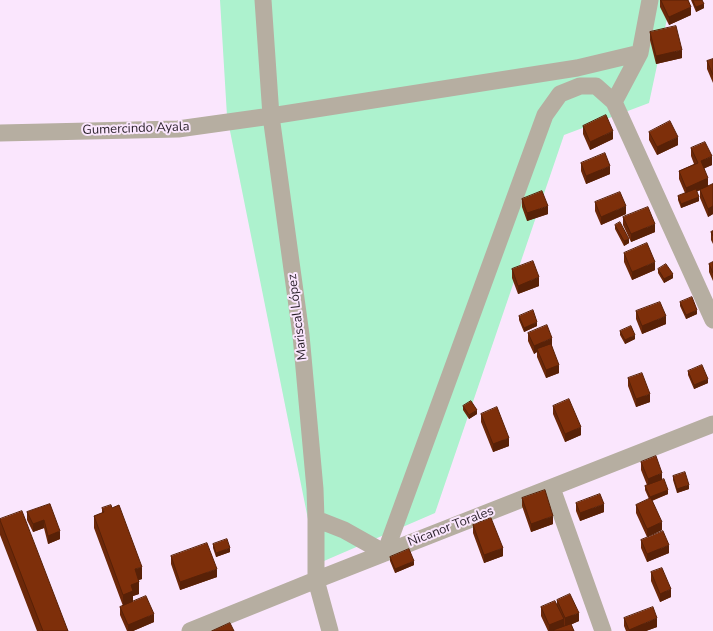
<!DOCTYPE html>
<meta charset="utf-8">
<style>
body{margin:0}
canvas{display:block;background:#fae6fd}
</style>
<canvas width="713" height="631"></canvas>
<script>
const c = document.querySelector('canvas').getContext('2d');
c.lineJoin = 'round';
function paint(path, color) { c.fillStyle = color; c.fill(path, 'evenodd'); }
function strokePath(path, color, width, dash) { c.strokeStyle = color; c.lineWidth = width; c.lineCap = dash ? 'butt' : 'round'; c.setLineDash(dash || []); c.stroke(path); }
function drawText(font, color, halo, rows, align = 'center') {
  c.font = font + ' "Nunito Sans",sans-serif'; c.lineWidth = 4; c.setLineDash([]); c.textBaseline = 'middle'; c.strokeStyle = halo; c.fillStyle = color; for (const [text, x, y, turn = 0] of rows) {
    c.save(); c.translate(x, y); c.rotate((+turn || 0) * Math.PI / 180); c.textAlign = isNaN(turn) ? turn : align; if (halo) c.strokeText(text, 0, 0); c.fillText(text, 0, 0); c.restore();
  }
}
const green = new Path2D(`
 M220 0H671L649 103 564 135 435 513 317 564 227 116Z`);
const minor = new Path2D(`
 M263 0 271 116 301 335 315 489 316 519 344 530 385 553 545 115 560 94 580 86H596L614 102 713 320
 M614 102 640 53 650 0
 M0 133 178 129 271 116 577 68 640 53
 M552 488 603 631
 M316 519V580L330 631
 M190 631 316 580 713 424`);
const wall = new Path2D(`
 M660 0H688L691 15 669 25 660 7Z
 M691 0H702L704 8 696 12Z
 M650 32 682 58 656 64 650 40Z
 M713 59V83L707 69V61Z
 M583 126 613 139 590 150 583 134Z
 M649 132 678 145 657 155 649 140Z
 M691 148 712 165 704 168 708 186 713 184V214L708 217 700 198V190L707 187 696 192 699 201 681 208 678 200V196L685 193 679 179V171L694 164 691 156Z
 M581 163 610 174 586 184 581 171Z
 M522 199 548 214 527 221 522 207Z
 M595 202 626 214 601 225 595 211Z
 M623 217 655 232 631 242 623 225Z
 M615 225 629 243 624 246 615 229Z
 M713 231V244L711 240V232Z
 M624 253 655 270 632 280 624 262Z
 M713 262V281L709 272V264Z
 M512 269 539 286 518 294 512 278Z
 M658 269 673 278 664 283 658 273Z
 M680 302 697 314 686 319 680 306Z
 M636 311 666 324 642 334 636 319Z
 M519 316 537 326 524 332 519 320Z
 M620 331 635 339 625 344 620 335Z
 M528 333 552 346 559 373 546 378 537 357V352L534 354 528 341Z
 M688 371 708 383 694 389 688 375Z
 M628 378 650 402 636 407 628 386Z
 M463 406 477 414 469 419 463 410Z
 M553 406 581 435 565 442 553 414Z
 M481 414 509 446 493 452 481 422Z
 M641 462 662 479 668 494 652 501 662 530 647 537 636 513V505L649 499 645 490V486L647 485 641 470Z
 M673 476 689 489 677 493 673 480Z
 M522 498 553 524 531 532 522 506Z
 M576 503 604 512 580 521 576 511Z
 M50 504 60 539 48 544 44 528 33 532 27 520V512Z
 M102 508 142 579 139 580V594L133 596V602L154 622 133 631H127L120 615V607L123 606 94 528V516L102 513Z
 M0 519 68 631H37L0 535Z
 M473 525 503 556 484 563 473 533Z
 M641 540 669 553 647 562 641 548Z
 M213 544 230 552 216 557 213 548Z
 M171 556 217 577 180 590 171 564Z
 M390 557 414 565 395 573 390 561Z
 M651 572 671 597 660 602 651 581Z
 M557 600 579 621 570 625 574 631H548L541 616V607L557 604Z
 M624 618 657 627 646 631H626L624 626Z`);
const shadedWall = new Path2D(`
 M704 4V8L696 12V7Z
 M691 7V15L669 25V17Z
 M682 50V58L656 64V56Z
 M613 131V139L590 150V142Z
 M678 137V145L657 155V147Z
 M712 156V165L701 170V161Z
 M610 166V174L586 184V176Z
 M708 178V186L686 196V188Z
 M699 197V201L681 208V204Z
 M548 206V214L527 221V213Z
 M626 206V214L601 225V217Z
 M713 206V214L708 217V209Z
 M655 224V232L631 242V234Z
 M629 239V243L624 246V241Z
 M655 262V270L632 280V272Z
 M673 274V278L664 283V279Z
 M539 277V286L518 294V286Z
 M697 310V314L686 319V315Z
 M666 316V324L642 334V326Z
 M537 322V326L524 332V328Z
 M635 335V339L625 344V340Z
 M552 338V346L538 352 537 349V352L534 354V346Z
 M559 365V373L546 378V370Z
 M708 379V383L694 389V385Z
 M650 394V402L636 407V399Z
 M477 410V414L469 419V415Z
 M581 427V435L565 442V434Z
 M509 438V446L493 452V444Z
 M662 473V481L648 487V479Z
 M689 485V489L677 493V489Z
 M668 490V494L650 501V497Z
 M604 504V512L580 521V513Z
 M553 516V524L531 532V524Z
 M44 520V528L33 532V524Z
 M662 522V530L647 537V529Z
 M60 531V539L48 544V536Z
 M669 545V553L647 562V554Z
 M230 548V552L216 557V553Z
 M503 548V556L484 563V555Z
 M414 561V565L395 573V569Z
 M142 567V579L135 581V569Z
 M217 569V577L180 590V582Z
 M139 582V594L133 596V603L123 607V595L131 585Z
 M671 589V597L660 602V594Z
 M579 613V621L565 627V618Z
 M154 614V622L133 631H128V625Z
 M657 618V627L646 631H629V630Z
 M564 619V627L555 631H549V625Z`);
const building = new Path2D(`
 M661 0H688L691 7 669 17Z
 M693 0H702L704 4 696 7Z
 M676 26 682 50 656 56 650 32Z
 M713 59V75L707 61Z
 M606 115 613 131 590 142 583 126Z
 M670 121 678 137 657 147 649 132Z
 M705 142 712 156 701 161 708 178 686 188 679 171 698 163 691 148Z
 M605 153 610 166 586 176 581 163Z
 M713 184V206L708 209 700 190Z
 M696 189 699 197 681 204 678 196Z
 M542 191 548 206 527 213 522 199Z
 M620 192 626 206 601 217 595 202Z
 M648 207 655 224 631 234 623 217Z
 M620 222 629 239 624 241 615 225Z
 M713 231V236L711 232Z
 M647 243 655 262 632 272 624 253Z
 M533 261 539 277 518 286 512 269Z
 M713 262V273L709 264Z
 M666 264 673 274 664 279 658 269Z
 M692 297 697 310 686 315 680 302Z
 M660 302 666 316 642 326 636 311Z
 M533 310 537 322 524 328 519 316Z
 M547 325 552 338 534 346 528 333Z
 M631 326 635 335 625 340 620 331Z
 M551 344 559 365 546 370 537 349Z
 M702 365 708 379 694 385 688 371Z
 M642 373 650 394 636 399 628 378Z
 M569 399 581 427 565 434 553 406Z
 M471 401 477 410 469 415 463 406Z
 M497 407 509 438 493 444 481 414Z
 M656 456 662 473 648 479 641 462Z
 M685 472 689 485 677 489 673 476Z
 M664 479 668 490 650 497 645 486Z
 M545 490 553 516 531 524 522 498Z
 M600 494 604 504 580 513 576 503Z
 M651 498 662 522 647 529 636 505Z
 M50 504 60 531 48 536 44 520 33 524 27 512Z
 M111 505 112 508 119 505 142 567 135 569 139 582 131 585 133 591 123 595 94 516 104 512 102 508Z
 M22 511 68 631H43L0 520V519Z
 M491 518 503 548 484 555 473 525Z
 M663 531 669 545 647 554 641 540Z
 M227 539 230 548 216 553 213 544Z
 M207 543 217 569 180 582 171 556Z
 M409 549 414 561 395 569 390 557Z
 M662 568 671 589 660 594 651 572Z
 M570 594 579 613 565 618 557 600Z
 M146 596 154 614 128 625 120 607Z
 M555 601 564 619 549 625 541 607Z
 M653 607 657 618 629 630 624 618Z
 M230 623 234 631H212Z
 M571 624 574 631H554V630Z`);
const streetNames = [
 ["Gumercindo Ayala",136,129,-2],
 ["Mariscal López",298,317,-97],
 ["Nicanor Torales",451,527,-21]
];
paint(green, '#adf2ce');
strokePath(minor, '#b6aea1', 17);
paint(wall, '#6c2809');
paint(shadedWall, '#582107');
paint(building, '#7e2f0a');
strokePath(building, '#582107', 1);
drawText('13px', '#261d27', '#fae6fd', streetNames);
</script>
